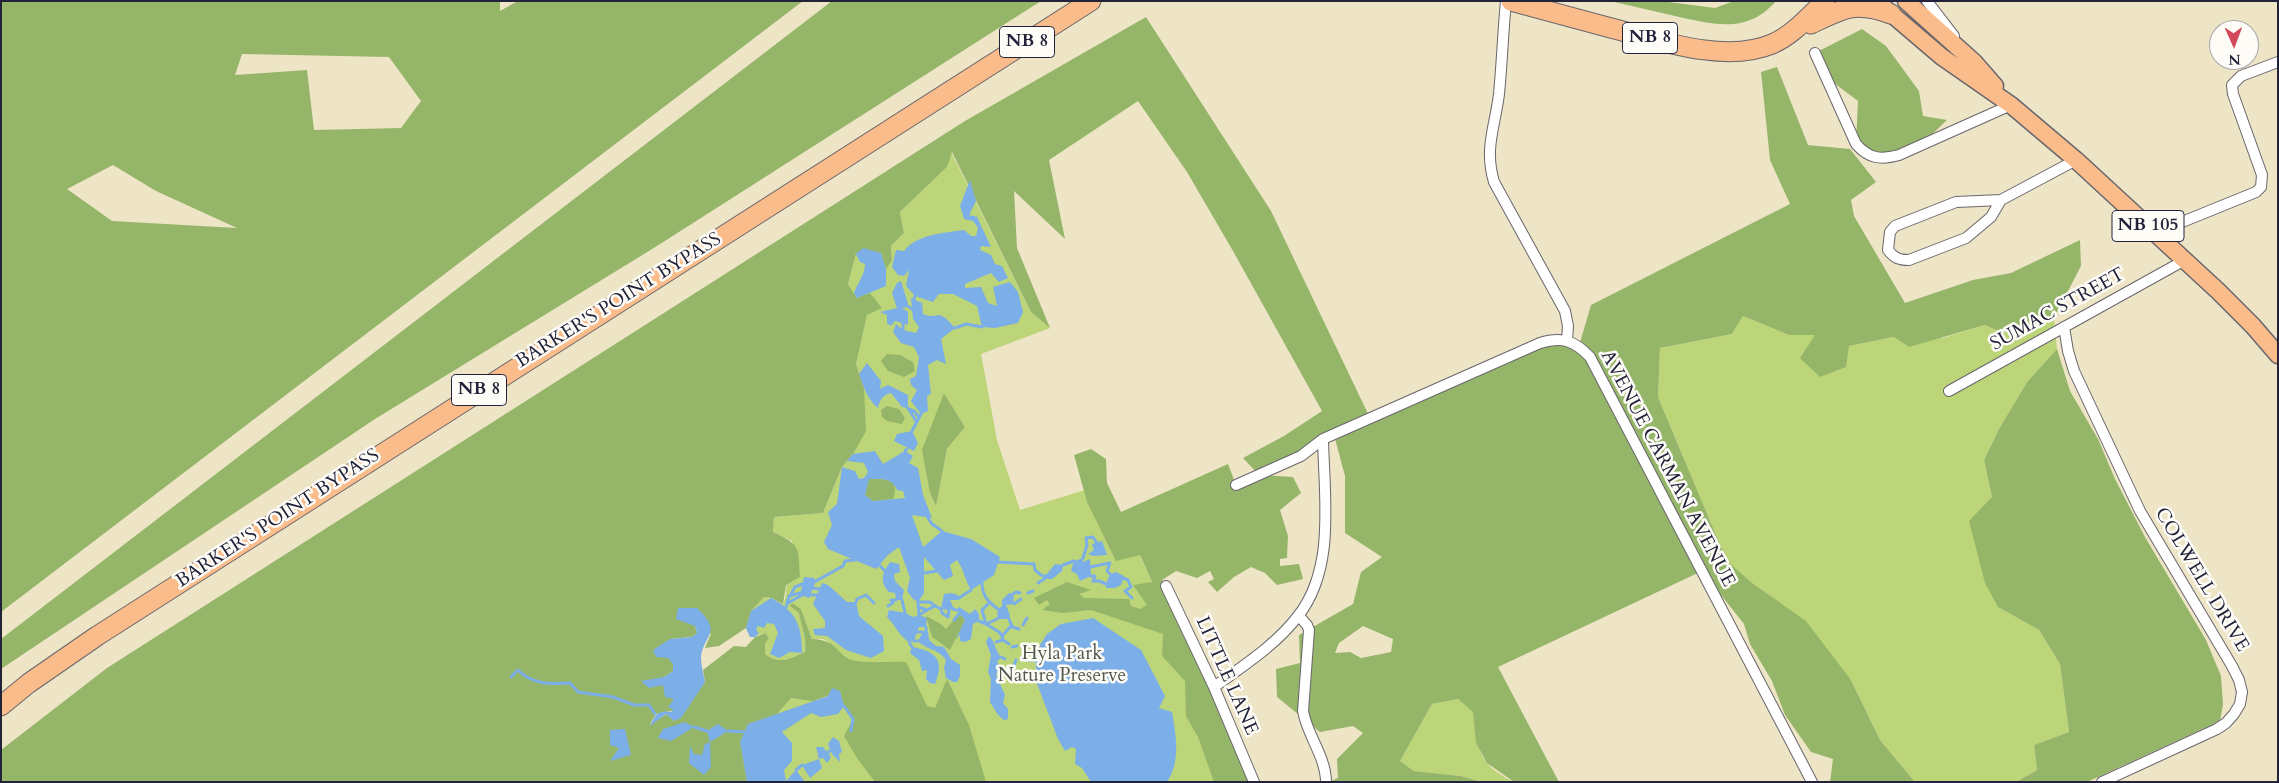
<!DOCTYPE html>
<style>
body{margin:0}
#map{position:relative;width:2279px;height:783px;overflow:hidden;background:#eee4c6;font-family:Cardo,serif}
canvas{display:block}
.frame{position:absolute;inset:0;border:2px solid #22223b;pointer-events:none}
.north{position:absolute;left:2209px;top:20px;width:50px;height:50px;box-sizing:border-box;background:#fdfcf7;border:1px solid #a5a5ac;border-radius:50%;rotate:178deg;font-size:14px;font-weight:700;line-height:20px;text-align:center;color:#22223b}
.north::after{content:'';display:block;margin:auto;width:18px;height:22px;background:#d1495b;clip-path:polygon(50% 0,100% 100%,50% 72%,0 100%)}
</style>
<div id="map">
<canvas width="2279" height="783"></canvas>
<div class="frame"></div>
<div class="north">N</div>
</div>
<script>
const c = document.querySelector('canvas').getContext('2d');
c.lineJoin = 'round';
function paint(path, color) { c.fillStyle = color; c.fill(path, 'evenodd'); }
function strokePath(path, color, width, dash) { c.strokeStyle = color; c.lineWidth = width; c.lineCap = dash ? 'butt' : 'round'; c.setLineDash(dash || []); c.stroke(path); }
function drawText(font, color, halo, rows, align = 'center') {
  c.font = font + ' Cardo,serif'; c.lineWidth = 5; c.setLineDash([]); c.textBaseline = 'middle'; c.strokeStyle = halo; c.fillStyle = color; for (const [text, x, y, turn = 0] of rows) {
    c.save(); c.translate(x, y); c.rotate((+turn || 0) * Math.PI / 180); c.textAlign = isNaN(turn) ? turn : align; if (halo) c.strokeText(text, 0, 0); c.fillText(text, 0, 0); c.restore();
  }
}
const green = new Path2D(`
 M951 152 1031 312 1050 328 981 354 997 440 1020 510 1085 490 1087 502 1121 513 1241 782H586L830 643 823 639H812L801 609 790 606 799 613C801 627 807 637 805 652 789 659 780 665 765 654V633L750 637 746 628 751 611 764 596 783 604 785 599 792 541 773 532 774 517 823 513 842 467 853 454 864 388 856 364 867 314 881 308 857 298 848 284 856 254 892 260 891 246 904 233 900 212 947 167ZM944 393 965 427 947 449 936 505Z
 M1743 316 1789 335H1815L1849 346 1895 337 1943 338 1985 325C2014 340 2026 330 2054 318L2057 349 2027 382 1999 429 1984 460 1992 497 1998 607 2039 630 2060 664 2069 732 2034 745 2037 770 2016 782H1915L1880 740 1851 680 1727 561 1658 397 1660 348 1732 334Z
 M1458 699 1474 712C1476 747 1479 766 1514 782H1482L1461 776 1414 771 1400 761 1432 704Z`);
const forest = new Path2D(`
 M1 1H500V11L518 1H803L1 612ZM242 54 389 57 421 101 401 128 314 130 307 70 235 75ZM113 165 156 191 237 228 112 221 67 189Z
 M832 1H1041L657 246 375 419 1 669V639Z
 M1610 1H1661L1715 8 1734 1H1776C1747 35 1712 24 1675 16 1653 11 1632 6 1610 1Z
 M1146 17 1271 211 1370 418 1540 343 1579 346 1591 305 1790 204 1770 160 1761 72 1777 67 1808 145 1850 149 1876 182 1851 200 1854 216 1905 303 1973 280 2011 273 2080 240 2081 266 2054 318C2026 330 2014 340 1985 325L1909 347 1894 337 1849 346 1846 367 1820 377 1800 358 1815 335H1789L1743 316 1732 334 1660 348 1658 397 1727 561 1752 583 1806 621 1851 680 1880 740 1915 782H1830L1833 759 1811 752 1785 715 1772 681 1750 644 1744 624 1702 571 1498 667 1559 782H1514L1487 763 1476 743 1473 712 1458 699 1432 704 1400 761 1414 771 1461 776 1482 782H1329L1338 778 1337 759 1363 733 1353 726 1320 732 1277 697 1276 669 1300 663 1299 635 1353 604 1361 572 1382 557 1345 533V476L1334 435 1260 475 1293 477 1301 493 1280 510 1288 536 1287 558 1280 559V566L1299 564 1303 579 1277 585 1265 573 1251 567 1234 577 1217 592 1208 582 1214 579 1210 571 1197 578 1176 571 1162 580 1254 782H1214L1198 737 1186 716 1185 681 1162 656 1163 634 1091 610 1063 613 1042 610 1050 604 1047 600 1039 605 1034 598 1067 582 1091 590 1079 594 1084 598 1129 599 1131 606 1140 609 1147 605 1133 585 1152 582 1140 555 1116 561 1087 502 1074 455 1091 449 1106 459 1107 483 1121 512 1228 464 1236 485 1258 474 1243 458 1284 436 1322 411 1233 251 1187 172 1138 101 1049 160 1065 239 1014 191 1017 248 1050 328 1031 312 952 152 947 167 900 212 904 233 891 246 892 260 886 269 881 253 856 254 848 284 857 298 870 293 882 308 867 315 856 364 864 388 866 431 853 454 842 467 823 513 774 517 773 532C801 545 798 547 800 577L786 585 783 604 771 598 764 597 751 611 746 628 719 646 705 648 711 634 695 626 697 633 692 637 670 639 668 657 673 664V671L664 677 663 685 675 699V710L656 714 650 724 667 714 674 721 705 682 703 670 734 646 746 647 755 637 765 633 769 638 765 644V654C780 665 789 659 805 652 807 637 801 627 799 613L790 606 792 603 801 609 812 639C839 640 836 655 852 660 866 664 891 661 906 662L927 706 935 708 947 679 969 725 986 782H875L857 758 844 736 853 719 844 706 840 691 813 701 791 698 776 715 748 724 740 742 747 782H1V750L107 668 965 121ZM1363 626 1393 639 1391 652 1361 658 1350 652 1335 653 1339 643Z
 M1862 29 1886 46 1919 91 1923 116 1947 120 1922 144 1887 158 1856 144 1858 101 1826 77 1815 53Z
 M2057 349 2070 391 2098 439 2115 479 2145 537 2206 640 2221 676 2223 704 2220 721 2087 782H2016L2037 770 2034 745 2069 732 2060 664 2039 630 1998 607 1985 583 1969 521 1992 497 1984 460 1999 429 2027 382Z
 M887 354 900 355 913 362 915 371 904 377 888 371 881 361Z
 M944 393 965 427 947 449 936 506 930 493 922 450Z
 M887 406 899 409 905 418 902 424 887 421 882 417 881 410Z
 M869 479C885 479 901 478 893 499L873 501 865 495Z
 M959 614 965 620 950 650 932 637 926 616 941 624 946 629Z`);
const water = new Path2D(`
 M970 180 976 201 969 215 977 217 991 247 981 246 980 250 991 255 995 264 1002 266 1008 278 999 282 991 273 965 284V288L981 287 988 303 997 306 993 287 1010 282 1018 292 1023 312 1018 323 995 328 982 327 977 306 953 294H939L933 302 915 296 906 286 909 270 904 276 898 275 892 267 896 250 904 251C917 234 944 233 964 230L971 236H976L978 228 973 221 964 219 960 206Z
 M863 248 881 253 886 269V286L857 298 854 293C858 282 865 275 865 264L860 262 856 254Z
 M901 281 909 307 902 308 908 312V325L895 321 891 326 887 323V315L880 312 897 308 892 293 897 283Z
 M911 298 922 303 923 314C940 321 936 306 955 328L941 339 946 364 937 360 928 365 931 394 927 396 928 411 921 414 911 401 917 390 911 385 910 379 916 376 919 357 914 347 901 343 893 332 896 324 903 330 916 333 919 327 913 319Z
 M867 363 881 381 880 389 888 385 908 395V408L902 407 891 393C883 395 880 399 878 408 868 401 863 385 859 374Z
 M912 431 918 443 914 451 894 441 897 434Z
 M875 451 883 464 905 451 913 456 909 463 918 468 923 495 932 518 912 515 923 547 942 531 971 539 1000 557 994 575 971 590C965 580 964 570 957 560L950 565 953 576 944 580 924 557V593L918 602 913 599 907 591 910 578 899 547 888 555 876 569 828 549 824 542 832 525 828 512 837 504 842 467 855 471 859 479 864 478 868 472 864 463 847 461 853 454ZM869 479C881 479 892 477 897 490L903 491 905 498 873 501 865 495Z
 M1102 541 1107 555 1093 556 1088 554 1094 550 1092 544Z
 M1083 558V562L1090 559 1091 576 1080 581 1077 574 1071 571 1074 561Z
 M890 562 899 564 900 572 894 574 895 581 904 590 902 600H896L895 593 889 592C879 581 882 574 890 562Z
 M1055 564 1063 565 1062 571 1052 579H1044L1041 575 1047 574Z
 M1116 572 1124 576 1121 585 1115 588H1106V584L1110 574Z
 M804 577 814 578 816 581 809 598 800 595Z
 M822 583 828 585 847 602H856L859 616 883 636 884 651 871 658 846 650 827 636 815 635 813 629 825 628V621L813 604Z
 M951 593 958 595 959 600H950L953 607 949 610 941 609 944 594Z
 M1009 593 1013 594 1014 604 1006 605 1010 615 1009 619H997L998 609 1002 606V600Z
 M771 598C796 611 802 625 802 653L790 652 779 658 770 654 778 633 774 624 767 623 764 628 758 626 756 630 759 633 755 637H750L746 628 751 611Z
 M959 607 970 614 975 609 979 614V621L973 624 971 639 965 642 960 641V635L956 639 965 620 956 610Z
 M678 608H697C724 633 703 635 701 658 701 666 704 675 705 682L681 718 674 721 666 714 650 726C655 715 658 710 670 712L674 710 668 707 674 699 665 697 663 685 649 688 641 681 664 677 673 671V664L668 658 656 657 653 650 670 639 692 637 697 633 695 626 676 619Z
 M889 610 905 613 913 617 919 615 927 618 926 627H919L914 641 909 642C899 636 896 626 887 617Z
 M1093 618 1141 650 1165 696 1159 708 1172 712C1176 735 1181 761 1167 782H1091L1082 768 1075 764 1076 749 1072 747 1065 751 1058 739 1036 681V661L1040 645 1047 634 1061 624Z
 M928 631 929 640 936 646 944 647 951 659 960 665V676L957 682H953L946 678 944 668 946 660C939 649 926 650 918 641L923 632Z
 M989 636C996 643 995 650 1001 657L997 662 1000 666 996 675 1005 695 1003 703 1008 709V719L1004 720 998 715 990 702 991 679 988 672 991 655 986 642Z
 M912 647C936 651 945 660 935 684L930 683 926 679 927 670 922 671 919 660 910 653Z
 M832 688 840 691 844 706 838 714 821 717 811 713 782 732 792 743V761L784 770 786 781 796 770 805 782H747L740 742 748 724 828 696Z
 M685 722 694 727 671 741 658 738 663 729Z
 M718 724 728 731 710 742 711 767 704 775 689 763 690 746 694 754 702 755 705 744 710 742 707 731Z
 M625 729 631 755 610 761 619 748 610 745V730Z
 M833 737 839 741 842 752 839 754 840 762 832 754 828 744Z
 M816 747H823L831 757 827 763 823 758 819 759 822 768 810 778 802 765 819 759Z`);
const stream = new Path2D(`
 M914 299 915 296
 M909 307 912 309
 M903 324V330
 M955 328 966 324 982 327
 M908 408 916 421
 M908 409 914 411 919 417
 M912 431 921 414
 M905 451 907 449
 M928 518 932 524 942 531
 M1083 558 1087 545 1086 538 1093 537 1097 543
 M998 562 1034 564 1035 570 1041 575
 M879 565 885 571
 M1063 565 1074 561
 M1090 567 1110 563 1107 571 1110 574
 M924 573 937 571
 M1091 576H1095L1093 581H1099L1106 584
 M1123 578 1128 580 1131 587 1125 591 1132 598
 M816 581 843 566 845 561 855 560
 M982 583C982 595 988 602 998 609
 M1038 583 1044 579
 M813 588 819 589
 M1028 593 1033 591
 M1013 594 1016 592 1020 593
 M810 595H817
 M790 596 795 587 802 584
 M959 598 971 590
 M902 600 905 613
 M856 602 857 599 866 595 874 603
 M788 603 802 595
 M989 603 982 610 986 624 999 632 1002 636
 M1014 604 1021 599
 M888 606 893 603 891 600H896
 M786 607 789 596 800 593
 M918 607 927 610 935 606 941 609 942 613 948 617
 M951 608 956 610
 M927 610 919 615 918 602H930L935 606
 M948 617 949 610
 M1009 619 1012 627 1019 629
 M954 620 959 614
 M979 621 986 624 997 619
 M1023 625 1027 618
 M926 627V631
 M916 632H923
 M1003 640 1002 636 1012 625
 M914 641H918
 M909 642 912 647
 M996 642 1003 640 1009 644
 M1012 647 1017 646
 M1001 657 1005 659
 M1021 659 1036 661
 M1012 670 1016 660
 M511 677 518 670C533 685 550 684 570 683L578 692 613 697 634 705H649L655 714
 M844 706 853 719 851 731
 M694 727 707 731
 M728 731 745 732
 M827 753 831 750
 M796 770 802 765`);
const street = new Path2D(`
 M1506 1C1503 32 1502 63 1499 94 1495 127 1484 148 1494 182L1565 311 1568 326 1567 340
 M1927 1 1954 36
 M1815 53 1856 144C1869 159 1881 160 1899 155L2011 105
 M2001 200 1991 217 1966 238 1909 260C1899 260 1894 258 1888 250L1890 232 1895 226 1956 202 2001 200 2076 160
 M2155 233 2256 192 2261 187 2262 175 2233 94 2232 85 2241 76 2278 62
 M2064 327 2068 351 2074 371 2140 511 2232 666 2239 680 2242 692 2240 704 2234 714 2226 723 2217 729 2102 782
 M1949 391 2185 260
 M1236 485 1301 456 1323 439 1540 343C1562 336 1575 341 1590 357L1812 782
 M1166 586 1214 687 1254 782
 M1299 616 1307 625 1309 630 1303 711C1307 735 1326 757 1326 782
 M1214 687C1243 666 1276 645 1298 616 1336 568 1324 496 1323 439`);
const primary = new Path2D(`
 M1906 1 1974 62 1995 86
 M1881 5 1942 57 2011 105 2076 160 2218 291 2253 326 2278 355`);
const highway = new Path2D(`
 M1511 1C1545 10 1578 19 1611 28 1658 40 1725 64 1772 44 1793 35 1809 16 1825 1
 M1811 24C1844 8 1855 1 1891 14
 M1 706 29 683 97 636 1091 1`);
const shields = [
 [1650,38,55],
 [1027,42,55],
 [2148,226,72],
 [479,390,55]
];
const shieldNames = [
 ["NB 8",1650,38],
 ["NB 8",1027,42],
 ["NB 105",2148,226],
 ["NB 8",479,390]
];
const streetNames = [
 ["BARKER'S POINT BYPASS",619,301,-32],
 ["SUMAC STREET",2058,310,-29],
 ["AVENUE CARMAN AVENUE",1667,469,62],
 ["BARKER'S POINT BYPASS",278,519,-33],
 ["COLWELL DRIVE",2201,580,59],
 ["LITTLE LANE",1226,676,66]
];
const parkNames = [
 ["Hyla Park",1062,655],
 ["Nature Preserve",1062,677]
];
paint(green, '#bcd579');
paint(forest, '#95b669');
paint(water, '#7caee8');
strokePath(stream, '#7caee8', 3);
strokePath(street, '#69666c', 12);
strokePath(primary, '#69666c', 19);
strokePath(highway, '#69666c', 21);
strokePath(street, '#fff', 10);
strokePath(primary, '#fabc8b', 16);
strokePath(highway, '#fabc8b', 19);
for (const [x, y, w] of shields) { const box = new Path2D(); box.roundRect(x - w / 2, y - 15.5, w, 31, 4); c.fillStyle = '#fdfcf7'; c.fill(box); strokePath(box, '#22223b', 1); }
drawText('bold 18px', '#22223b', null, shieldNames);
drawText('19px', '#22223b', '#fdfcf7', streetNames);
drawText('19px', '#50584e', '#fdfcf7', parkNames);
</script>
